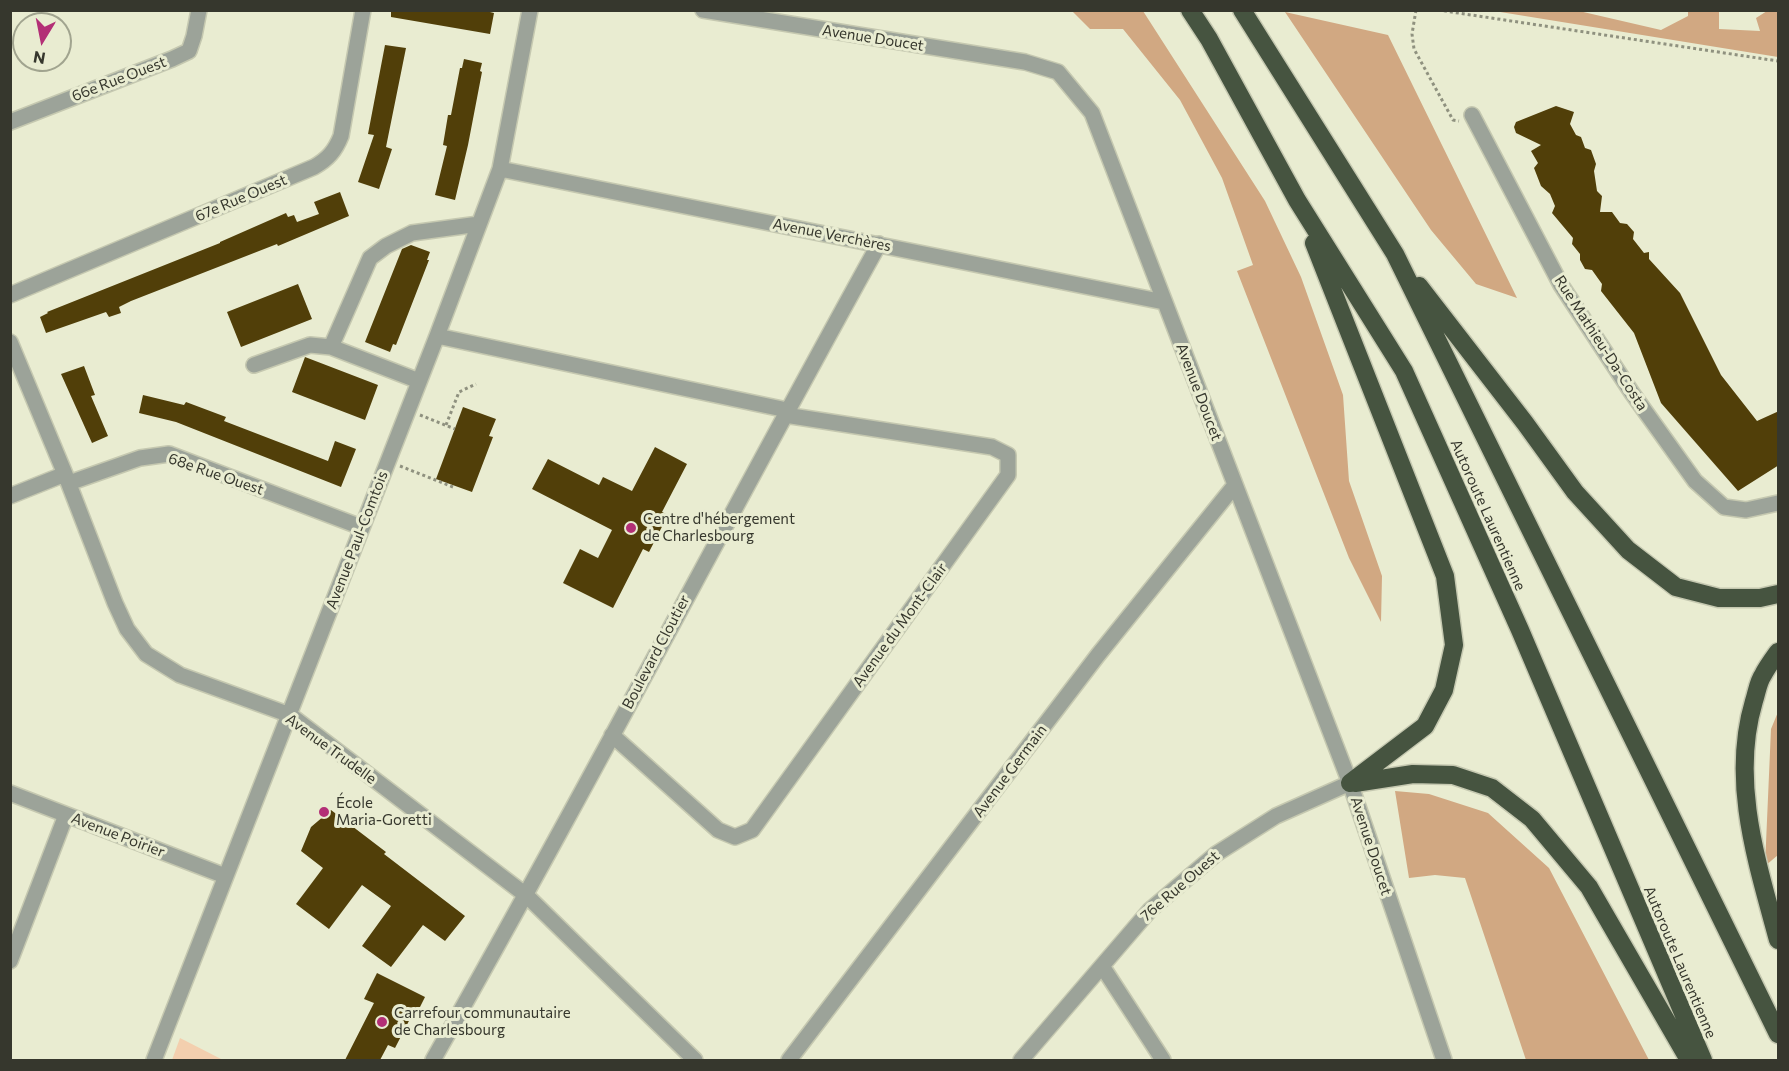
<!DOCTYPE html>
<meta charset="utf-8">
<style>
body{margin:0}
#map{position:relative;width:1789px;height:1071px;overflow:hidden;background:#e9ecd1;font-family:Commissioner,sans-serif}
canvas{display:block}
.frame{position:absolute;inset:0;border:12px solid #36372d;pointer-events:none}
.north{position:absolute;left:12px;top:12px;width:60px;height:60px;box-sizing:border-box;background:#e9ecd1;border:2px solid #a1a48f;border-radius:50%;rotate:190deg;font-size:16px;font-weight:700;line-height:24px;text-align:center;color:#36372d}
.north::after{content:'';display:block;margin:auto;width:21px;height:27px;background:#b32f76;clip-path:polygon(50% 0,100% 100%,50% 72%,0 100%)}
</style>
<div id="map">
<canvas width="1789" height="1071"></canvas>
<div class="frame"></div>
<div class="north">N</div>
</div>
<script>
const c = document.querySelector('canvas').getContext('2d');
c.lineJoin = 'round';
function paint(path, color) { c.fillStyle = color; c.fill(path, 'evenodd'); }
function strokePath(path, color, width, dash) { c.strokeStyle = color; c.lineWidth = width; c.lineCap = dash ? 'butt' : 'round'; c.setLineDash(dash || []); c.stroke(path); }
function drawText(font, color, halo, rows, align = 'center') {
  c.font = font + ' Commissioner,sans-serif'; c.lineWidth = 6; c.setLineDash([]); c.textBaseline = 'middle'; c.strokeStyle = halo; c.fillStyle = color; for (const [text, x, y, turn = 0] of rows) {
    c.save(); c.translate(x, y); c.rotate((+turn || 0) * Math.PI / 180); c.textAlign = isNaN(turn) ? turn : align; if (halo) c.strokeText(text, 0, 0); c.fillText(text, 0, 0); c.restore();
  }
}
const green = new Path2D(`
 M180 1038 223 1060H172Z`);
const forest = new Path2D(`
 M1072 11H1143L1265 201 1301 277 1343 395 1349 481 1382 576 1381 622 1349 558 1237 271 1253 265 1222 178 1180 100 1123 29H1090Z
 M1494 11H1579L1661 30 1688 16V11H1719V29L1760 31 1756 18 1767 11H1778V57Z
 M1285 12 1388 35 1517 298 1476 284 1431 230Z
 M1778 712V855L1765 866 1771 729Z
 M1395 791 1429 794 1488 813 1549 868 1649 1060H1526L1465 878 1435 875 1409 878Z`);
const building = new Path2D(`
 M391 10H482L494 13 490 34 391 17Z
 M385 45 406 48 386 147 392 149 379 189 358 182 374 135 368 134Z
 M464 59 482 63 480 71 482 72 468 145 455 200 435 195 447 146 443 145 448 115H451L460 68H462Z
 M1556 106 1574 112 1570 124 1576 135 1581 137 1585 148 1591 150 1596 164 1594 171 1597 191 1602 196 1600 212H1612L1620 223 1627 224 1634 232 1633 239 1644 253 1649 252V259L1680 293 1721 375 1757 421 1779 411V465L1738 491 1661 403 1634 333 1601 291 1602 284 1592 270 1585 269 1580 260V254L1572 244 1573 238 1552 213 1555 206 1550 194 1541 186 1534 168 1538 163 1531 151 1541 145 1516 133 1514 127 1516 122Z
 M340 192 349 216 278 246 277 244 131 301 119 307 121 313 109 317 106 312 46 333 40 317 48 313 47 312 220 243V242L286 213 288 217 294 215 297 222 319 214 314 202Z
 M411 245 430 252 427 260H429L396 345 393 344 390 352 365 342 402 249Z
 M298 284 312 319 241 347 227 312Z
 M305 357 378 385 365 420 292 392Z
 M84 366 95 395 91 396 108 436 92 443 61 374Z
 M143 395 184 405 186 402 226 417 224 421 328 461 335 441 356 449 341 487 176 422 139 413Z
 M463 407 496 419 489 436 493 437 472 492 436 479Z
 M655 447 687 464 662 512 668 515 649 552 643 549 613 608 563 583 580 549 598 558 612 530 532 489 548 459 599 485 603 477 632 491Z
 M331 810 386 852 384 854 465 916 445 941 423 925 391 967 362 946 391 906 362 885 329 929 296 904 323 868 301 851 311 827Z
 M377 973 425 997 415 1017 412 1015 395 1048 388 1045 380 1060H345L374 1003 364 999Z`);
const path = new Path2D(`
 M1416 10 1412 34 1414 49 1453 120 1459 121
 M1438 10 1778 61
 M420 415 455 429
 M446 425 459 392 476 384
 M400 466 453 487V485`);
const minor = new Path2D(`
 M703 10 1025 62 1058 72 1092 113 1350 783 1444 1060
 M1472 115 1561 285 1632 393 1695 481 1724 507 1746 510 1778 503
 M10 122 172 59 189 51 194 36 199 10
 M500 169 1164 302
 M10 295 314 167C328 159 335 151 341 136L363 10
 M437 336 787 410
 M10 342 65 474 115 603 127 629 146 654 180 675 290 715 527 896 695 1060
 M331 347 370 258 386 246 412 233 479 224
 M254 365 310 345 331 347 419 381
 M69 483 140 458 169 454 361 527
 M10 496 65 474
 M612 735 718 830 735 837 752 830 1008 475V455L992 447 785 415
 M10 793 225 876
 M10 961 66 815
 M1102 966 1163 1060
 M154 1060 437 336 500 169 530 10
 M433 1060C586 791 729 515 879 244
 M789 1060 1098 655 1235 485
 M1021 1060 1150 910 1216 854 1276 816 1350 783`);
const highway = new Path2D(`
 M1190 10 1209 39 1297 200 1404 371 1520 630 1703 1060
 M1242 10 1395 254 1778 1034
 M1314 243 1445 576 1454 645 1444 690 1425 726 1350 783
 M1419 286 1525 423 1575 492 1628 550 1676 587 1719 598H1760L1778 594
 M1778 652C1773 659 1767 667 1763 675 1758 682 1757 692 1754 701 1730 781 1757 862 1778 940
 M1355 783 1413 774 1453 775 1492 788 1532 819 1589 887 1689 1060`);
const markers = [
 [631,528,6,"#b32f76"],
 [324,812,6,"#b32f76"],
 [382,1022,6,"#b32f76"]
];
const streetNames = [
 ["Avenue Doucet",873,38,9],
 ["66e Rue Ouest",119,79,-21],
 ["67e Rue Ouest",241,198,-23],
 ["Avenue Verchères",832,235,11],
 ["Rue Mathieu-Da-Costa",1601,343,57],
 ["Avenue Doucet",1199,392,69],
 ["68e Rue Ouest",216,474,19],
 ["Autoroute Laurentienne",1488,515,66],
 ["Avenue Paul-Comtois",357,540,-69],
 ["Avenue du Mont-Clair",900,625,-54],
 ["Boulevard Cloutier",656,652,-62],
 ["Avenue Trudelle",331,749,36],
 ["Avenue Germain",1010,771,-53],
 ["Avenue Poirier",118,835,21],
 ["Avenue Doucet",1371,846,72],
 ["76e Rue Ouest",1180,886,-41],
 ["Autoroute Laurentienne",1680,962,67]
];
const poiNames = [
 ["Centre d'hébergement",643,519],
 ["de Charlesbourg",643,536],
 ["École",336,803],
 ["Maria-Goretti",336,820],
 ["Carrefour communautaire",394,1013],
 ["de Charlesbourg",394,1030]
];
paint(green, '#f3cfae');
paint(forest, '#d1a882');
paint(building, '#513f09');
strokePath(minor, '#c5c8b0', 18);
strokePath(highway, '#c5c8b0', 21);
strokePath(path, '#8f917f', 3, [3, 3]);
strokePath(minor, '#9ca399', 15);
strokePath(highway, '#465440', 18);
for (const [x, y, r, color] of markers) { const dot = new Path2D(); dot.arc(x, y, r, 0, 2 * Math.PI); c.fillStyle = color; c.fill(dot); strokePath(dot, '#e9ecd1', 2); }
drawText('15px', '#36372d', '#e9ecd1', streetNames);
drawText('15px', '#36372d', '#e9ecd1', poiNames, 'left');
</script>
